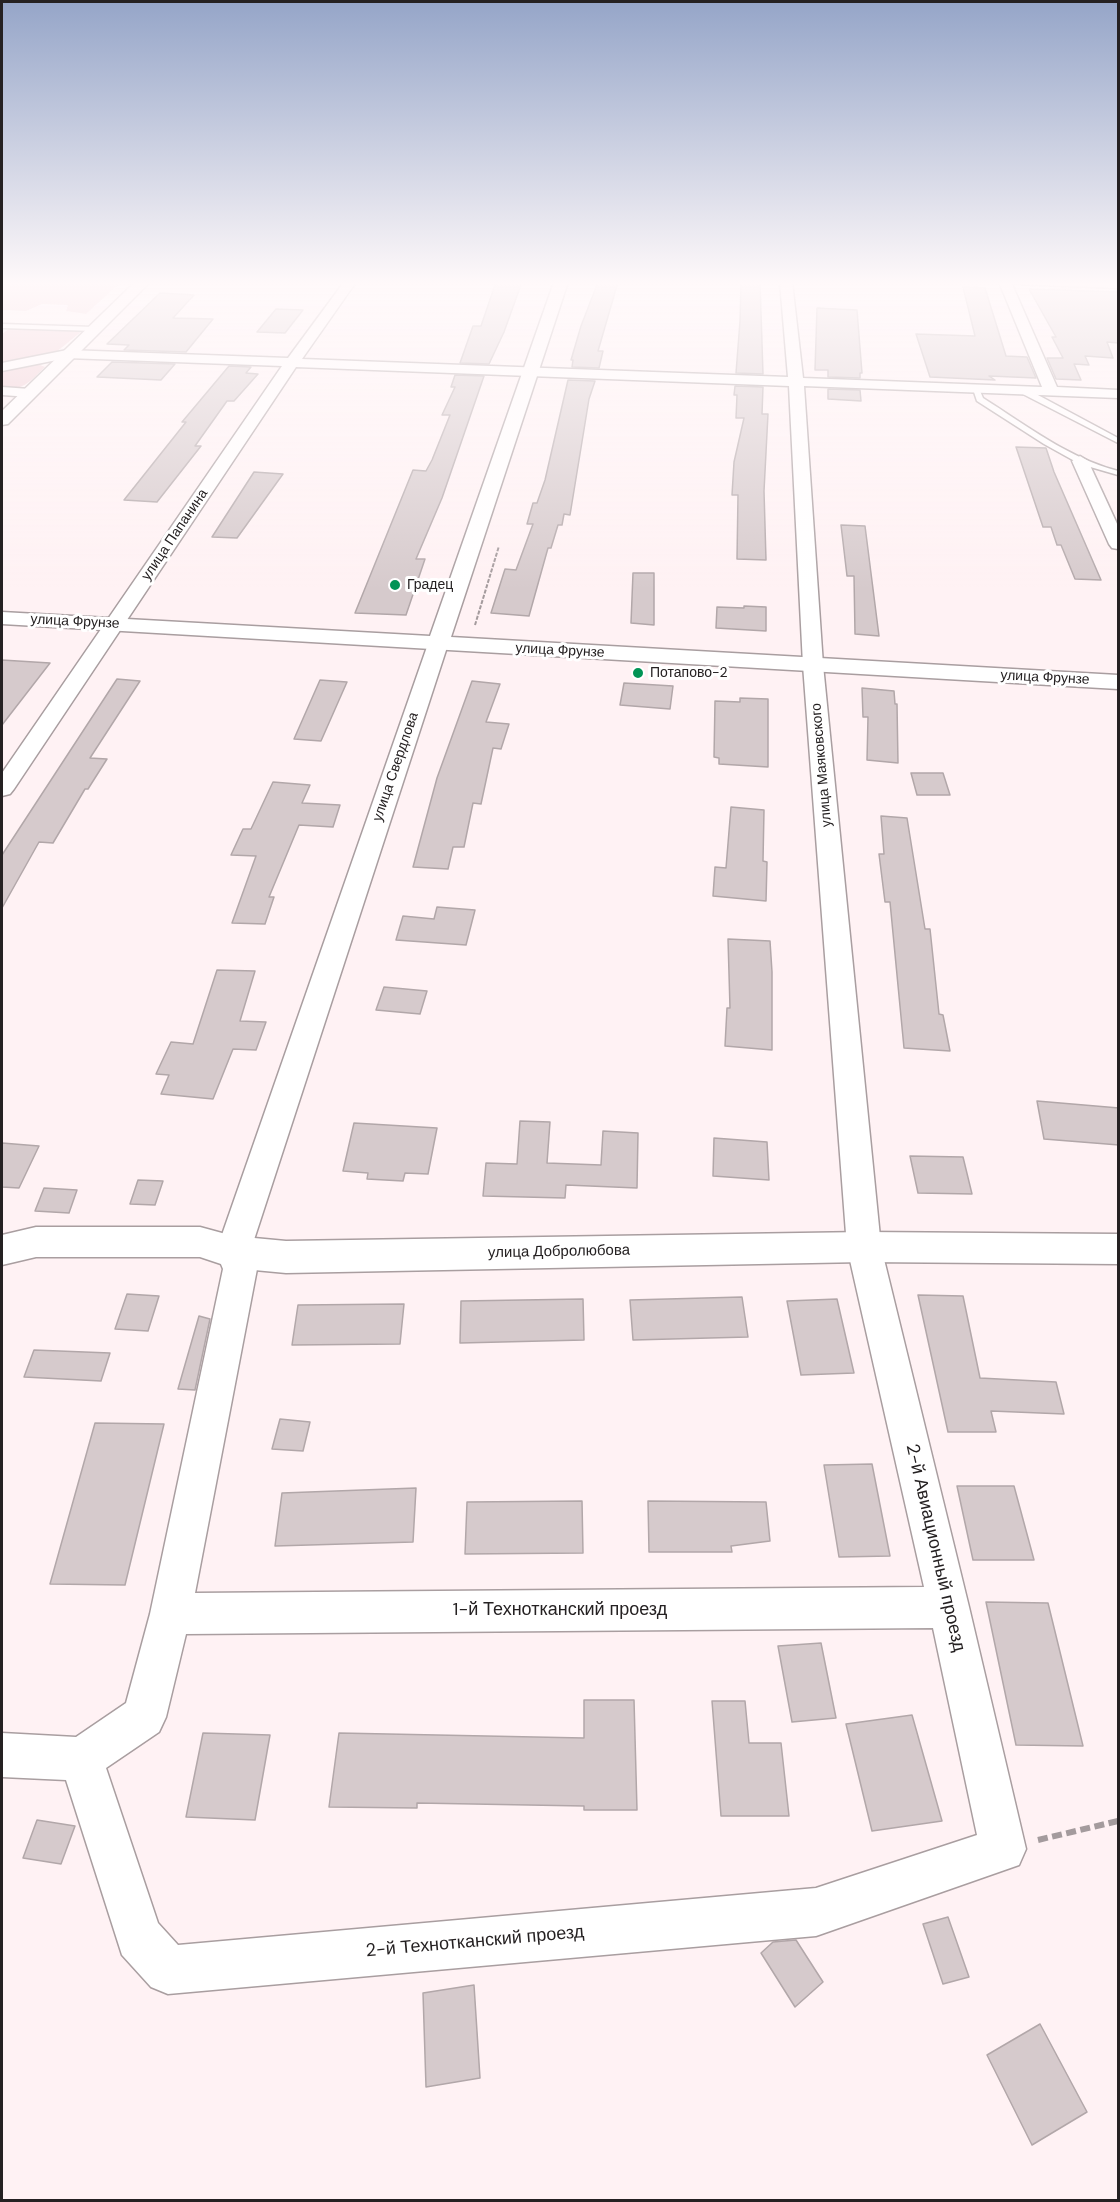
<!DOCTYPE html>
<meta charset="utf-8">
<style>
body{margin:0}
#map{position:relative;width:1120px;height:2202px;overflow:hidden;background:#fff2f4;font-family:"DM Sans",sans-serif}
canvas{display:block}
.frame{position:absolute;inset:0;border:3px solid #252122;pointer-events:none}
</style>
<div id="map">
<canvas width="1120" height="2202"></canvas>
<div class="frame"></div>
</div>
<script>
const c = document.querySelector('canvas').getContext('2d');
c.lineJoin = 'round';
function paint(path, color) { c.fillStyle = color; c.fill(path, 'evenodd'); }
function strokePath(path, color, width, dash) { c.strokeStyle = color; c.lineWidth = width; c.lineCap = dash ? 'butt' : 'round'; c.setLineDash(dash || []); c.stroke(path); }
function drawText(font, color, halo, rows, align = 'center') {
  c.font = font + ' "DM Sans",sans-serif'; c.lineWidth = 6; c.setLineDash([]); c.textBaseline = 'middle'; c.strokeStyle = halo; c.fillStyle = color; for (const [text, x, y, turn = 0] of rows) {
    c.save(); c.translate(x, y); c.rotate((+turn || 0) * Math.PI / 180); c.textAlign = isNaN(turn) ? turn : align; if (halo) c.strokeText(text, 0, 0); c.fillText(text, 0, 0); c.restore();
  }
}
const green = new Path2D(`
 M2 282H121L86 314 66 311 68 305 42 304 26 311 2 310Z
 M10 328 78 330 82 331 55 353 2 364V334Z
 M38 364 45 367C29 382 25 390 2 389V370Z`);
const building = new Path2D(`
 M496 282H522L504 332 489 364 460 363 473 326H481Z
 M598 282H618L598 351H603L599 368 572 367 573 360H571L581 326Z
 M741 282H760L763 374 736 373 740 321Z
 M963 287 985 288 1006 356 1027 357 1036 378 989 376 995 380 930 377 916 334 975 336Z
 M1029 289 1119 292V343L1107 342 1113 358 1085 356 1089 365 1074 364 1081 380 1056 379 1047 358H1063L1052 337H1056Z
 M160 293 194 295 173 318 213 319 186 352 124 350 129 345 107 344Z
 M817 308 857 310 862 373H860V378L828 377V370H815Z
 M276 309 303 310 285 333 257 332Z
 M112 362 175 364 161 380 97 377Z
 M229 366 251 367 246 373 258 374 234 401H227L195 446H201L157 502 124 500 186 422H182Z
 M455 375 484 376 442 498 416 559H425L406 615 355 613 413 470 426 471 432 460 450 415H442L455 387H451Z
 M568 380 595 381 589 399 570 515 564 514 562 525H558L551 548H548L529 616 491 613 505 569 516 570 533 524H527L533 503H537L545 480Z
 M735 386 763 387 762 414H768L764 491 766 560 737 559 738 495H732L734 462 744 418H736L737 395H734Z
 M828 389 860 390 861 401 828 399Z
 M1016 447 1046 448 1054 472 1101 580 1075 579 1061 545H1057L1051 527H1043Z
 M254 472 283 474 237 538 212 537Z
 M841 525 865 526 879 636 855 634 854 576H847Z
 M633 573H654V625L631 623Z
 M744 606 766 607V631L716 628 717 607 744 608Z
 M2 660 50 663 2 725Z
 M117 679 140 681 90 758 107 759 88 789H85L53 843 39 842 2 908V855Z
 M320 680 347 682 321 741 294 739Z
 M472 681 500 684 486 722 509 724 501 749 493 748 481 804 473 803 464 847H453L448 869 413 867 437 778Z
 M624 683 673 686 670 709 620 705Z
 M862 688 894 691 895 704H897L898 763 867 760 868 717H863Z
 M740 698 768 699V767L719 764V758L714 757 715 701 740 702Z
 M911 773H943L950 795H917Z
 M273 782 310 785 302 803 340 805 333 827 299 825 269 897H274L265 924 232 923 256 856 231 855 243 829H251Z
 M731 807 764 810 763 861 767 862 766 901 713 896 715 867 726 868Z
 M881 816 907 818 925 929H930L939 1014 943 1015 950 1051 904 1048 890 902H885L879 854H884Z
 M437 907 475 910 466 945 396 940 403 916 434 919Z
 M728 939 770 941 772 972V1050L725 1046 727 1008H730Z
 M217 970 255 971 240 1021 266 1022 256 1050 233 1049 213 1099 161 1094 169 1075 156 1074 171 1042 193 1044Z
 M384 987 427 991 420 1014 376 1010Z
 M1037 1101 1119 1108V1145L1044 1139Z
 M520 1121 550 1122 547 1163 601 1165 603 1131 638 1133 637 1188 566 1185 565 1198 483 1196 486 1163 517 1164Z
 M354 1123 437 1128 428 1174 405 1173 403 1181 367 1179 368 1173 343 1171Z
 M714 1138 767 1142 769 1180 713 1176Z
 M2 1143 39 1146 19 1188 2 1187Z
 M910 1156 963 1157 972 1194 918 1193Z
 M138 1180 163 1181 155 1205 130 1204Z
 M44 1188 77 1190 69 1213 35 1211Z
 M127 1294 159 1296 148 1331 115 1329Z
 M918 1295 963 1296 980 1378 1056 1382 1064 1414 991 1411 996 1432H948Z
 M742 1297 748 1337 633 1340 630 1300Z
 M583 1299 584 1340 460 1343 461 1301Z
 M837 1299 854 1373 801 1375 787 1301Z
 M404 1304 400 1344 292 1345 298 1305Z
 M199 1316 210 1319 195 1390 178 1389Z
 M34 1350 110 1353 101 1381 24 1377Z
 M280 1419 310 1422 303 1451 272 1449Z
 M95 1423 164 1424 125 1585 50 1584Z
 M872 1464 890 1556 839 1557 824 1465Z
 M957 1486H1014L1034 1560H973Z
 M416 1488 413 1542 275 1546 282 1493Z
 M582 1501 583 1553 465 1554 467 1502Z
 M648 1501 766 1502 770 1541 731 1546 732 1552H649Z
 M986 1602 1048 1603 1083 1746 1016 1745Z
 M821 1643 836 1718 792 1722 778 1646Z
 M584 1700H634L637 1810H584V1806L417 1803V1808L329 1807 339 1733 584 1738Z
 M712 1701H745L749 1743H781L789 1816H721Z
 M912 1715 942 1821 872 1831 846 1724Z
 M203 1733 270 1735 255 1820 186 1817Z
 M37 1820 75 1826 61 1864 23 1858Z
 M948 1917 969 1977 943 1984 923 1924Z
 M796 1940 823 1982 795 2007 761 1953 773 1942Z
 M474 1985 480 2078 426 2087 423 1993Z
 M1040 2024 1087 2112 1032 2145 987 2055Z`);
const pathFar1 = new Path2D(`
 M475 625 499 546`);
const path = new Path2D(`
 M1038 1840 1118 1821`);
const lane = new Path2D(`
 M1012 282 1118 284V288L1015 284Z
 M2 324 94 327 97 329 94 331 2 328Z
 M972 386H978L983 398C1026 425 1068 458 1118 471V475L1080 464 1044 444 977 401Z
 M1017 387H1023L1118 438V443L1017 391Z`);
const street = new Path2D(`
 M344 282H356L302 359 788 377 780 282H792L803 378 1042 387 999 282H1011L1057 387 1118 390V398L804 386 823 665 881 1247 969 1607 1026 1849 1019 1865 816 1936 168 1994 151 1987 122 1955 66 1780 2 1777V1733L76 1737 126 1703 150 1614 223 1269 216 1252 428 644 431 640H445L448 644 250 1252 257 1269 195 1593 924 1587 847 1247 803 665 789 386 296 367 14 789 10 794 2 796V773L282 366 67 358 2 371V363L67 350 288 358ZM933 1628 977 1835 816 1888 178 1945 158 1923 106 1768 159 1732 166 1717 186 1634Z
 M2 387 30 389 37 393 30 397 2 395Z
 M1080 456 1088 461 1118 526V549L1112 548 1109 544 1072 461Z`);
const secondary = new Path2D(`
 M135 282H150L8 424 2 425V411Z
 M554 282H568L451 637 1118 675V689L2 624V612L430 636Z
 M36 1227H200L233 1236 286 1241 864 1232 1118 1234V1264L864 1262 286 1273 233 1268 200 1257H36L2 1265V1235Z`);
const markers = [
 [395,585,6,"#019455"],
 [638,673,6,"#019455"]
];
const farStreetnames = [
 ["улица Папанина",175,535,-56],
 ["улица Фрунзе",75,622,3],
 ["улица Фрунзе",560,651,3],
 ["улица Фрунзе",1045,678,3],
 ["улица Маяковского",822,765,-95],
 ["улица Свердлова",396,767,-71]
];
const farPoinames = [
 ["Градец",407,585],
 ["Потапово-2",650,673]
];
const streetNames = [
 ["улица Добролюбова",559,1252,-1]
];
const nearStreetnames = [
 ["2-й Авиационный проезд",935,1548,77],
 ["1-й Технотканский проезд",560,1610],
 ["2-й Технотканский проезд",475,1942,-5]
];
paint(green, '#edc7ce');
paint(building, '#d6cacc');
strokePath(building, '#b2a7a9', 1.5);
strokePath(lane, '#a99ea0', 3);
strokePath(street, '#a99ea0', 3);
strokePath(secondary, '#a99ea0', 3);
strokePath(pathFar1, '#a49b9d', 2, [4, 1.5]);
strokePath(path, '#a49b9d', 6, [10, 4.5]);
paint(lane, '#fff');
paint(street, '#fff');
paint(secondary, '#fff');
const sky = c.createLinearGradient(0, 0, 0, 590);
sky.addColorStop(0, '#95a5c8');
sky.addColorStop(0.48, '#fff9fa');
sky.addColorStop(1, '#fff9fa00');
c.fillStyle = sky;
c.fillRect(0, 0, 1120, 590);
for (const [x, y, r, color] of markers) { const dot = new Path2D(); dot.arc(x, y, r, 0, 2 * Math.PI); c.fillStyle = color; c.fill(dot); strokePath(dot, '#fff', 2); }
drawText('14px', '#252122', '#fff', farStreetnames);
drawText('14px', '#252122', '#fff', farPoinames, 'left');
drawText('15px', '#252122', '#fff', streetNames);
drawText('18px', '#252122', '#fff', nearStreetnames);
</script>
